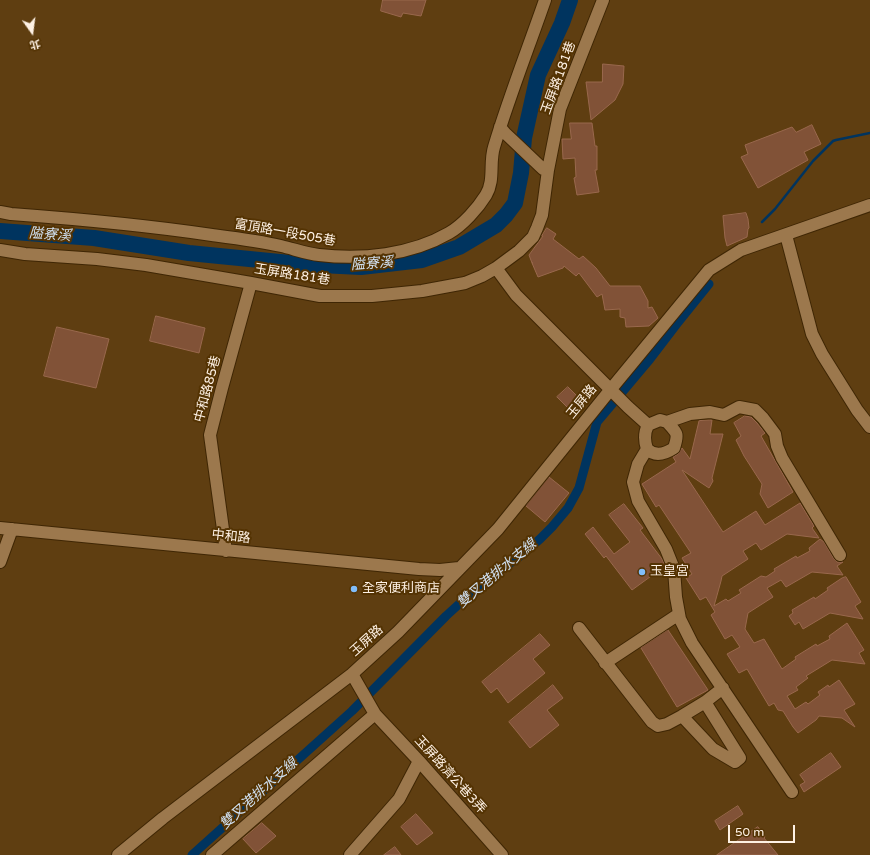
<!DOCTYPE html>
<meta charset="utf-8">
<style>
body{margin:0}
#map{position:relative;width:870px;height:855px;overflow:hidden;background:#5f3e11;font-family:"Varela Round","Noto Sans TC",sans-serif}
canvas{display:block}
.north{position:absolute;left:12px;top:12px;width:40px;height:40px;-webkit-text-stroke:3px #543303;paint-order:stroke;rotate:166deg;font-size:11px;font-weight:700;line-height:16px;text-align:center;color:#fef1e4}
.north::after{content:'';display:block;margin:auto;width:14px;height:18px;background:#fef1e4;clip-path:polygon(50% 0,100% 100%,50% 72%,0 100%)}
.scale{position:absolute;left:728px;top:825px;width:67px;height:18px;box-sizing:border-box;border:2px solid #fef1e4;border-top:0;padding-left:5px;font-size:12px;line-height:14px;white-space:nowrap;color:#fef1e4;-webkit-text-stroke:3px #543303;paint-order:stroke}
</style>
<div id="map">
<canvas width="870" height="855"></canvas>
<div class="north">北</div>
<div class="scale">50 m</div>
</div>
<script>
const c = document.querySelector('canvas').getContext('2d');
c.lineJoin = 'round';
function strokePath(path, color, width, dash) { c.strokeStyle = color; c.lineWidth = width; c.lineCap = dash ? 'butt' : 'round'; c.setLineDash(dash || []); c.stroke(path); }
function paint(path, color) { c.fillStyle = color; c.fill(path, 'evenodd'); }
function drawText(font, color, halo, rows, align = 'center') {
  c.font = font + ' "Varela Round","Noto Sans TC",sans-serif'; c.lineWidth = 4; c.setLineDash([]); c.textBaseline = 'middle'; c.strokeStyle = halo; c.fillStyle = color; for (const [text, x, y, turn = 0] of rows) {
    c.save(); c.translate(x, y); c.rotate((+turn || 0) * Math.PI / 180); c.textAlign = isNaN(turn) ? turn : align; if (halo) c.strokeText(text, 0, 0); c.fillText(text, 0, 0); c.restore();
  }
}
const stream = new Path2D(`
 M762 222 775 209 813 161 833 141 836 140 870 133`);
const canal = new Path2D(`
 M192 855 352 711 446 616 481 584 520 556 540 539 552 527 568 508 579 488 597 422 650 359 676 325 709 284`);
const river = new Path2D(`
 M0 231 94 238 189 253 300 264 361 267 422 260 459 247 496 225 506 215 515 203 521 173 524 138 538 75 562 23 570 0`);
const building = new Path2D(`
 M383 0H426L421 16 403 13 401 17 381 11Z
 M603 64 624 66 623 84 615 100 591 120 586 82H602Z
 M570 123H592L595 146H597V170H595L599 192 577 195 574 178 576 177 575 158 563 159 562 139H571Z
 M812 125 821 144 804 152 808 160 758 188 741 157 748 154 745 145 792 127 796 132Z
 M746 213 748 219 749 228 748 229 747 237 727 246 725 238 723 216Z
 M547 228 556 234 553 239 579 259 583 256 596 268 610 286H640L648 301V308L652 307 658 318 649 326 626 327 625 318 620 317V309L605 310 602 294 597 297 579 273 576 276 564 266 563 268 538 277 532 263H533H532L529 255 543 236H542Z
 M156 316 205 328 199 353 150 341Z
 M57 327 109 339 96 388 44 376Z
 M568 387 582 401 572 412 557 397Z
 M745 416 751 417 757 423 765 433 761 436 793 492 768 508 760 494 762 484 744 456 736 440 741 436 734 423Z
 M710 420H712L710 434H723L712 478 713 481 709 488 682 470 723 532 756 511 765 525 800 503 814 526 812 528 819 538 787 534 761 550 756 543 743 551 748 559 722 576 721 581 714 606 726 599 728 601 741 593 739 590 761 576 766 577 775 571 774 569 796 556 797 558 810 551 809 548 820 539 824 542 834 559 837 562H843L837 566 843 575 812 572 786 587 781 580 767 588 773 597 748 613 745 629 754 643 764 639 782 669 796 659 795 657 816 644 817 646 830 639 829 636 847 623 864 650 859 653 865 664 832 660 806 676 808 678 796 687 798 690 787 696 795 709 806 702 808 704 820 695 818 692 828 685 829 687 839 680 855 704 844 710 855 727 842 718 819 716 816 720 798 733 793 727 783 711 778 710 774 703 769 706 747 669 739 673 727 654 740 647 732 635 725 639 711 615 715 612 706 597 700 600 686 578 692 574 682 558 691 553 659 505 656 507 642 484 676 462 673 457 678 454 682 448 690 459 699 421Z
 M549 477 569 493 545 522 526 506Z
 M624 504 643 528 640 530 662 559 665 566 632 590 606 556 604 558 585 534 593 527 614 554 630 542 609 515Z
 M846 577 861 602 855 606 863 619 830 613 803 629 799 622 795 625 789 616 793 613 792 610 814 597 815 599 828 590 827 588 842 578Z
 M668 630 708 690 677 707 641 648Z
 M540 634 550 645 533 659 545 673 508 703 497 688 491 693 482 682Z
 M553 685 563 698 547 710 559 725 530 748 518 733 509 722Z
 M831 753 841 767 804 792 800 785 805 782 800 775Z
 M738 806 743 814 720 830 715 821Z
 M416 814 433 833 417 845 401 827Z
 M262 823 276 836 256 853 243 839Z
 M758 827 765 837 764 838 778 855H717Z
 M395 847 401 855H384Z`);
const minor = new Path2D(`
 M500 127 505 133 543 169 548 170
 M0 212 11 214C78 219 145 225 212 235 235 238 259 241 281 246 294 249 307 254 319 255 362 260 411 255 449 233 463 225 478 208 486 195 495 180 489 163 494 147 509 97 528 49 545 0
 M786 235 812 334 822 354 857 410 870 427
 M0 250 25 254 97 259 146 265 251 283 320 296H372L422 291 465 283 482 276 496 268 519 251 533 237 537 228 542 215 548 170 560 109 603 0
 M496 268 516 295 628 407 648 425C644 433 644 440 647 449L638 464 633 482 638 501 666 549 674 569 676 597 680 619 692 643 792 792
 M648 425 660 420 667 422 690 414 710 412 724 415 739 407 755 410 763 418 775 434 777 446 782 458 840 555
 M647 449C655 457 665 454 674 448 679 433 677 433 667 422
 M0 528 419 569 440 570 459 568
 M226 551 210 435 222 388 251 283
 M0 562 12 529
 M579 628 652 722 658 726 667 724 682 716 713 749 735 762 740 758 705 702
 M605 663 679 614
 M375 714 419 761 502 855
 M682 716 705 702 723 688
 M118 855 163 818 352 674 398 632 498 529 611 389 709 270 741 250 870 205
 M212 855 375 714 352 674
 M350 855 399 799 419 761`);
const markers = [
 [642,572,4,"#81bdfa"],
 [354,589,4,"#81bdfa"]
];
const streetNames = [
 ["玉屏路181巷",559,78,-70],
 ["富頂路一段505巷",285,233,10],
 ["玉屏路181巷",292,275,9],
 ["中和路85巷",208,389,-75],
 ["玉屏路",582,402,-51],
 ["中和路",231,537,6],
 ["玉屏路",367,641,-42],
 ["玉屏路濟公巷3弄",450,775,48]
];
const poiNames = [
 ["玉皇宮",650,572],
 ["全家便利商店",362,589]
];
const waterNames = [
 ["隘寮溪",50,235,4],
 ["隘寮溪",372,264,-4],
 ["雙叉港排水支線",497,574,-40],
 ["雙叉港排水支線",259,794,-42]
];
strokePath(stream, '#00345f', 2.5);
strokePath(canal, '#00345f', 9);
strokePath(river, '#00345f', 16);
paint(building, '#815237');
strokePath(building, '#99684d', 1);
strokePath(minor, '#3f2604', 14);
strokePath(minor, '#9c784d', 12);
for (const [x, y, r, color] of markers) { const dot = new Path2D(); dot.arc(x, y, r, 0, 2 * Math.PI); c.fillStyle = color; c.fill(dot); strokePath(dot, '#543303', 1.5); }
drawText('13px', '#fef1e4', '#543303', streetNames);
drawText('13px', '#fef1e4', '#543303', poiNames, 'left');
drawText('italic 14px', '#d0e0f1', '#543303', waterNames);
</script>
